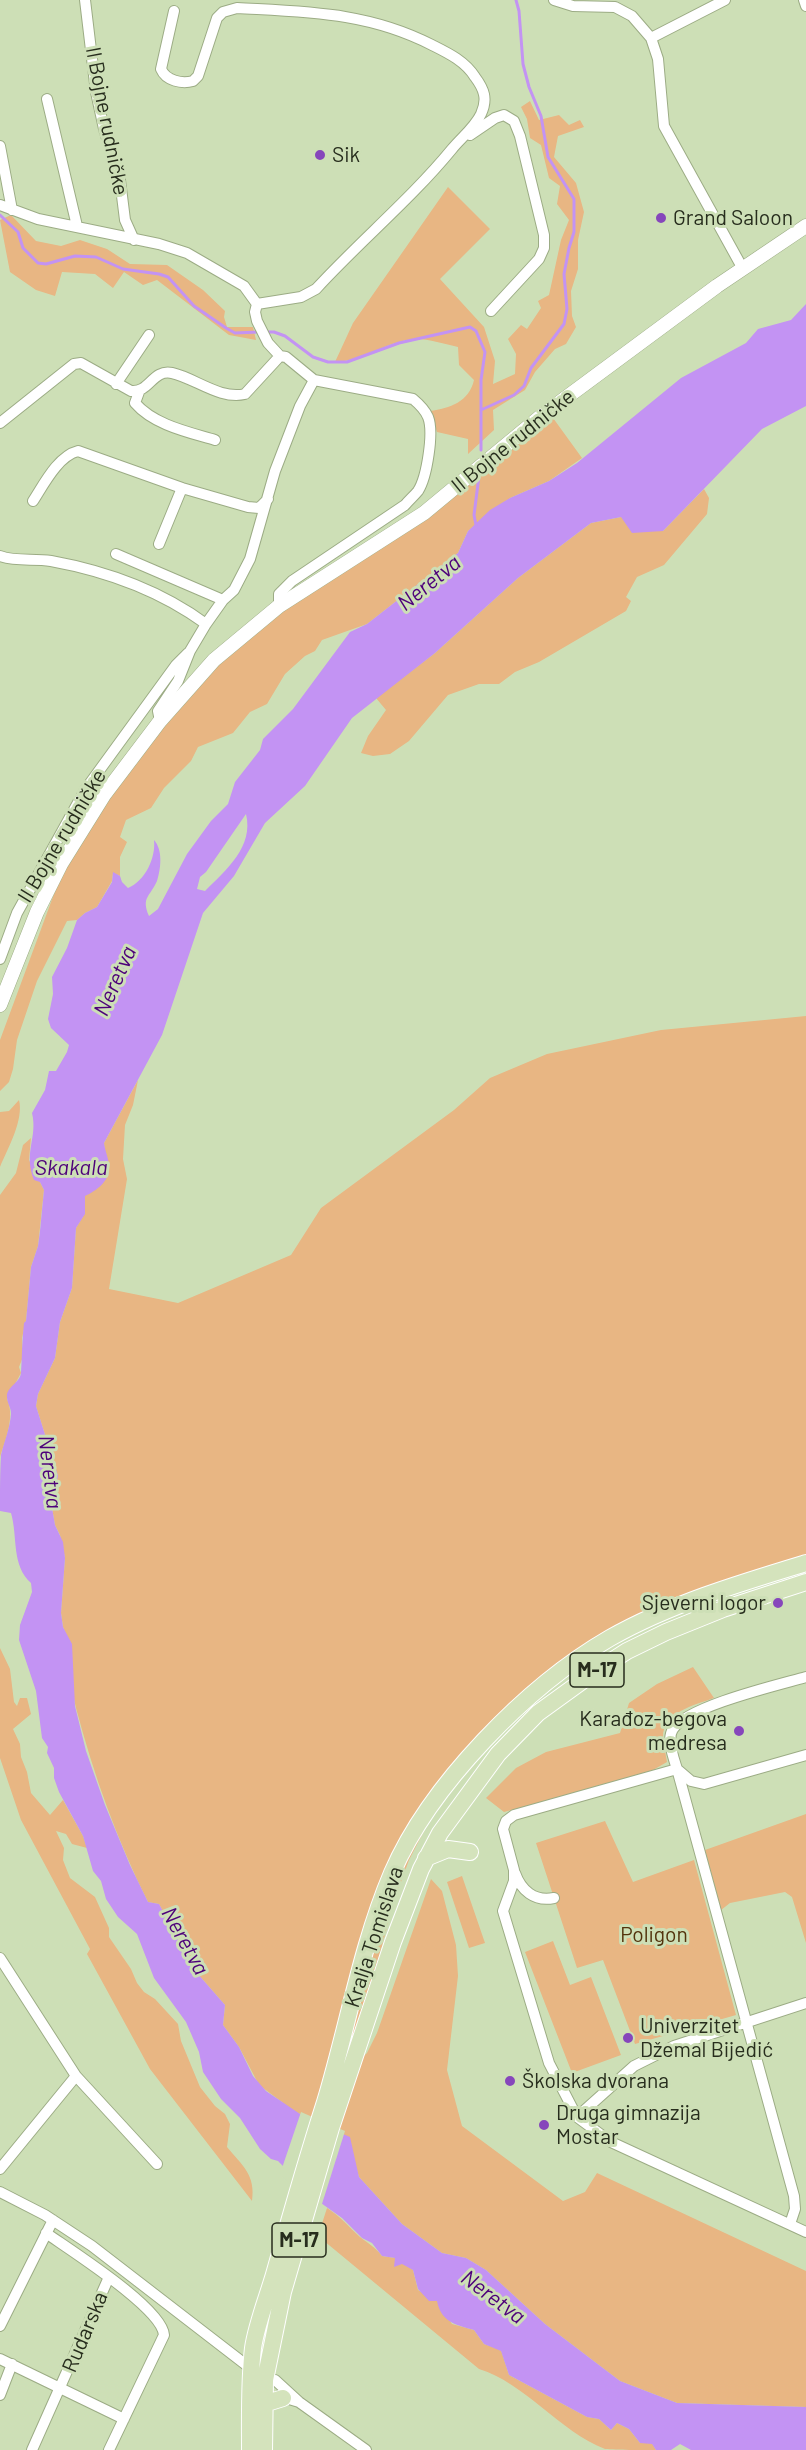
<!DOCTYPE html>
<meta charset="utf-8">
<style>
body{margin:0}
canvas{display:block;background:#cddfb6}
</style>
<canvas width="806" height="2450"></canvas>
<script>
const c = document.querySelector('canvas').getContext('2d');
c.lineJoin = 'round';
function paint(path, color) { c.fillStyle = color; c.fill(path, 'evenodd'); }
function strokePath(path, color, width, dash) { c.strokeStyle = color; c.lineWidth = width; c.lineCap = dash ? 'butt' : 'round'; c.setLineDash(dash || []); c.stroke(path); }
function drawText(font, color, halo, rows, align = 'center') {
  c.font = font + ' Barlow,sans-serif'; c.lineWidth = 6; c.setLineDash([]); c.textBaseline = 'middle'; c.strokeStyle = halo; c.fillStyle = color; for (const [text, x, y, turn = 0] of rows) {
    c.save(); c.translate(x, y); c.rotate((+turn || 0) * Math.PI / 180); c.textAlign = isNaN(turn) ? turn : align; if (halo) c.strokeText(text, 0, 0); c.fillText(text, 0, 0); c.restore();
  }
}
const green = new Path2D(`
 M530 101 539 120 559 115 569 125 580 120 584 127 558 136 554 157 576 183 584 212 578 240V269L571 291 572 316 576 327 566 344 555 349 535 372 525 390 493 410 494 430 468 454V439L437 432 430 411C450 408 469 402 474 380L459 365 458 347C445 344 429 339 416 339 388 340 364 361 335 362L353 323 448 187 490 229 440 279 484 327 495 361 493 384 515 374 516 354 508 339 521 325 527 329 541 308 538 301 549 295 561 240 569 220 557 204 560 186 549 178 541 145 530 138 527 119 521 107Z
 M11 215 36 241 61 246 80 240 107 249 130 264 167 265 203 290 225 311 224 317 227 327H253L256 340 229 335 157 280 143 285 124 272 113 288 95 274 62 272 55 296 36 290 10 272 0 220Z
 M548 411 582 458 549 481 510 498 468 531 458 553 367 624 322 640 315 651 305 656 285 674 267 704 250 712 233 733 198 747 191 761 164 788 151 808 126 820 120 837 127 842 120 857V876L113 873 112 881 97 907 85 913 77 920 67 921 37 981 17 1040 13 1069 9 1082 0 1091V1040L64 867 104 795 214 660 424 513Z
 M704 489 709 498 707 514 664 565 637 577 626 597 631 601 626 611 539 662 515 672 499 684H479L448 695 409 741 390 754 373 756 361 753 368 736 386 710 376 698 435 653 518 578 591 523 621 517 663 531Z
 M806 1016V1563L611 1638 509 1716 406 1847 318 2123 294 2111 259 2085 239 2047 223 2025 225 2005 197 1973 159 1904 148 1902C117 1840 94 1776 76 1708 71 1688 70 1657 66 1635L63 1627 61 1613 65 1558 60 1535 55 1525 51 1502 58 1476 36 1406 38 1394 55 1358 60 1322 72 1288 76 1228 85 1213V1195L109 1167 105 1155 104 1143 138 1080 133 1105 125 1125 123 1159 127 1179 109 1289 178 1303 291 1255 321 1208 454 1110 490 1078 547 1054 661 1030Z
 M19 1100C24 1120 8 1148 0 1167V1112L9 1111Z
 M31 1138 29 1160 44 1190 38 1246 31 1267 26 1321 22 1338 23 1357 19 1367 21 1373 7 1399C15 1416 6 1439 0 1457V1195L16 1173 23 1145Z
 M0 1648 10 1669 14 1702 17 1706 20 1698H27L31 1714 13 1729 20 1744 21 1757 27 1772 31 1793 50 1815 63 1800 83 1836 87 1848 72 1844 66 1834 56 1831 64 1848 63 1860 70 1878 95 1897 109 1928V1937L131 1969 137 1983 144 1992 155 1999 178 2024 181 2041 200 2087 215 2106 225 2114 230 2124 227 2147C242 2165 256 2175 252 2201L150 2069 87 1954 90 1949 21 1820 0 1758Z
 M693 1667 714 1698C695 1705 663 1712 663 1737 663 1745 666 1754 667 1762L646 1774 504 1812 486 1798 516 1768 546 1752 620 1733 629 1703 657 1684Z
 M806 1814V1943L792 1897 785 1892 730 1903 721 1910 705 1850Z
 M605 1821 633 1882 694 1860 736 2015 635 2044 603 1960 577 1968 536 1843Z
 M426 1827 409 1860 393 1904 382 1946 346 2065 342 2064 362 1988 402 1865Z
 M462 1876 485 1943 469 1948 447 1882Z
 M431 1879 442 1891 456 1945 458 1976 447 2070 462 2126 563 2201 585 2192 597 2173 806 2271V2407L677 2403 620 2381 545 2324 486 2270 466 2258 442 2253 402 2224 359 2177 355 2164 331 2128 350 2069 367 2053 377 2033Z
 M553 1941 570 1985 591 1977 621 2055 572 2073 525 1952Z
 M327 2208C340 2216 349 2227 360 2237 369 2244 374 2246 382 2256L395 2258 413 2270 418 2290 437 2301 452 2324 474 2330 484 2344 501 2350 509 2375 587 2417 599 2419 611 2430 617 2423 629 2429 640 2443H652L656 2450C643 2450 616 2450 605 2449 559 2431 525 2383 479 2369L318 2236Z`);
const water = new Path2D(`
 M806 304V406L762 429 663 531 632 533 621 517 591 523 518 578 435 653 352 718 305 786 265 823 234 876 203 913 162 1035 104 1143C105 1151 109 1159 109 1167 110 1181 96 1191 85 1196V1214L76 1228 72 1288 60 1322 55 1358 38 1394 36 1406 58 1476 51 1502 55 1525 63 1542 65 1558 61 1613 63 1627 72 1644 75 1706 86 1751 105 1805 130 1865 148 1902 159 1904 197 1973 225 2005 223 2025 239 2047 253 2076 266 2091 306 2118 350 2137 359 2177 402 2224 442 2253 466 2258 486 2270 545 2324 620 2381 677 2403 806 2407V2450H691L680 2444 671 2450H656L652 2444 640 2443 629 2429 617 2423 611 2430 599 2419 587 2417 509 2375 501 2351 484 2344 474 2330C456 2325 441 2322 437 2301H429L418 2289 413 2270 402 2264 394 2267 395 2258 382 2256 372 2243 362 2238 342 2218 290 2181 283 2173V2166L278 2161 271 2159 260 2149 240 2118 221 2099 203 2072 199 2052 186 2022 154 1978 137 1934 118 1917 106 1899 101 1881 93 1871 83 1836 59 1792 54 1778V1768L47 1753 48 1747 42 1738 36 1691 19 1640 20 1625 32 1592 31 1583C11 1565 18 1537 11 1513L0 1511C0 1493 0 1472 1 1455 4 1442 10 1428 11 1414 11 1407 7 1403 7 1397 6 1387 20 1383 21 1373 22 1357 22 1340 24 1323L26 1321 31 1267 38 1246 40 1231 44 1190 40 1182 34 1180C23 1152 38 1138 32 1113L45 1090 49 1071H56L67 1052 69 1045 51 1028 48 1019 53 994 52 977 67 948 77 920 85 913 97 907 112 882 113 872 120 876 122 882 128 888C145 881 156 858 154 840 163 850 161 868 157 881 150 897 141 897 149 916L158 909 187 854 211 821 228 804 235 782 260 750 263 739 293 709 350 632 367 624 458 553 468 531 490 510 510 498 549 481 577 463 681 378 746 343 758 329 791 320ZM246 814C254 847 226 870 205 891L197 889 200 877 206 872Z`);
const pier = new Path2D(`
 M301 2112 345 2131 321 2207 288 2183 280 2174Z`);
const stream = new Path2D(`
 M0 215 18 232 23 248 38 263 46 264 75 256 96 257 123 269 159 274 168 277 194 306 226 328 235 333 259 332
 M266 332H274L285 336 313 357 328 362H347L399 343 470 327 476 331 485 352 481 380V450
 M481 410 514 395 524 386 531 368 564 324 567 309 564 274 569 248 574 232V199L548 157 541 116 529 87 523 64 519 11 516 0
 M476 525 474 515 479 476`);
const minor = new Path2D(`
 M85 0 96 92 104 129 120 180 125 220 134 240
 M554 0 573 6 615 7 632 16 651 38 658 59 664 126 743 269
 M804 0 806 6
 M174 11 161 69C166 81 182 84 193 81L198 76 217 18 223 12 237 8C307 12 368 12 432 45 448 53 465 61 475 77 484 89 488 99 481 114 475 127 461 138 452 149 411 199 360 241 316 289L301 297 257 304
 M651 38 725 0
 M47 99 77 226
 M470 135 495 118 504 115 514 121 520 136 544 235V248L539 259 491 311
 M0 146 12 210
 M0 205 38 219 159 244 187 253 244 286 257 304 255 312 257 321 268 343 280 356 286 357 314 380 413 399C419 404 425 410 428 417 434 432 427 477 418 491 414 496 409 500 405 505L292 581 279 594V606
 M116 384 149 335
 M139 392 135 403C154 425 188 432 215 440
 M0 423 74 364 81 363 131 391C150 393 152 369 172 373 195 378 220 400 245 394L280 356
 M33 501C44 484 58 456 78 451L182 488 248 507 259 508 268 499
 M159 544 182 488
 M116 554 223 600
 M0 556C16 562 34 558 51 561 106 571 161 591 206 624
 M160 721 158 711 178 681 190 651 206 624 223 600 234 590 250 559 275 471 300 406 314 380
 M0 959 17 913 85 790 176 665 188 653
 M806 1755 704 1784 691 1781 677 1769 514 1815 506 1821 503 1829 514 1870V1881L503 1911 549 2063 577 2117 611 2142 806 2232
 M515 1873C521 1890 534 1902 554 1898
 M0 1958 76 2076 157 2164
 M577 2117 634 2066 674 2046 806 2003
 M0 2169 76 2076
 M0 2192 45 2215 92 2246 254 2371
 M790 2224 795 2209 794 2196 677 1769C674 1759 666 1739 673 1729 688 1706 778 1685 806 1677
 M46 2233C70 2250 162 2308 164 2335L109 2450
 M0 2326 53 2220
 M0 2359 124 2419
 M265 2380H275L299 2402 366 2450
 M0 2395 12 2364
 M279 2396 299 2402
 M32 2450 109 2277`);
const tertiary = new Path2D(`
 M0 1005 37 912 61 864 104 795 160 721 214 660 279 606 424 513 540 417 717 286 806 226`);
const primary = new Path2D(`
 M426 1858 448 1849 470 1852
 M264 2404 283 2398
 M250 2450C250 2416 249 2382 253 2348 257 2322 268 2296 275 2271 291 2214 307 2158 325 2102 348 2026 361 1946 392 1873 430 1785 527 1686 610 1638 670 1604 740 1583 806 1563
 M264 2450 265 2380 283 2292 331 2128 393 1942 421 1869 440 1833 498 1754 538 1713 596 1671 627 1651 666 1632 723 1609 806 1582`);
const markers = [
 [320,155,6,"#8646bb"],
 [661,218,6,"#8646bb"],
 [778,1603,6,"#8646bb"],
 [739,1731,6,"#8646bb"],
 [628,2038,6,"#8646bb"],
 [510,2081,6,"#8646bb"],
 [544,2125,6,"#8646bb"]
];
const shields = [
 [597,1670,54],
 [299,2240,54]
];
const shieldNames = [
 ["M-17",597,1670],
 ["M-17",299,2240]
];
const streetNames = [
 ["II Bojne rudničke",107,121,79],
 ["II Bojne rudničke",513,441,-39],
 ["II Bojne rudničke",62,836,-59],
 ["Kralja Tomislava",374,1937,-72],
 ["Rudarska",85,2332,-67]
];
const poiNames = [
 ["Sik",332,155],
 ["Grand Saloon",673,218],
 ["Sjeverni logor",766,1603,"right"],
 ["Karađoz-begova",727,1719,"right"],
 ["medresa",727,1743,"right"],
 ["Univerzitet",640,2026],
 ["Džemal Bijedić",640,2050],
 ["Školska dvorana",522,2081],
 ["Druga gimnazija",556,2113],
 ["Mostar",556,2137]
];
const parkNames = [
 ["Poligon",654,1935]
];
const waterNames = [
 ["Neretva",429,583,-39],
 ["Neretva",115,981,-66],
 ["Skakala",71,1168],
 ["Neretva",50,1472,83],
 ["Neretva",185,1941,61],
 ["Neretva",493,2297,37]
];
paint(green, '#e8b683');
paint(water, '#c393f3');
paint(pier, '#cddfb6');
strokePath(stream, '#c393f3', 3);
strokePath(minor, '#9cac85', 12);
strokePath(tertiary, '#9cac85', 15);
strokePath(primary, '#fff', 18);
strokePath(minor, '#fff', 10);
strokePath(tertiary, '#fff', 14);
strokePath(primary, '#d4e3bc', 16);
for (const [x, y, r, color] of markers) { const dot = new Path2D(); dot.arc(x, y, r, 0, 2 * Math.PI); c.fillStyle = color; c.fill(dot); strokePath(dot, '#cddfb6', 2); }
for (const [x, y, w] of shields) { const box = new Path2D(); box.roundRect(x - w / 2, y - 17, w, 34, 4.5); c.fillStyle = '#cddfb6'; c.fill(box); strokePath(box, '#272d1d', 1.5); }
drawText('bold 20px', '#272d1d', null, shieldNames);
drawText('21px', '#272d1d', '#cddfb6', streetNames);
drawText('21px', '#272d1d', '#cddfb6', poiNames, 'left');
drawText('21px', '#53330c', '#cddfb6', parkNames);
drawText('italic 22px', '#4d007a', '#cddfb6', waterNames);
</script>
